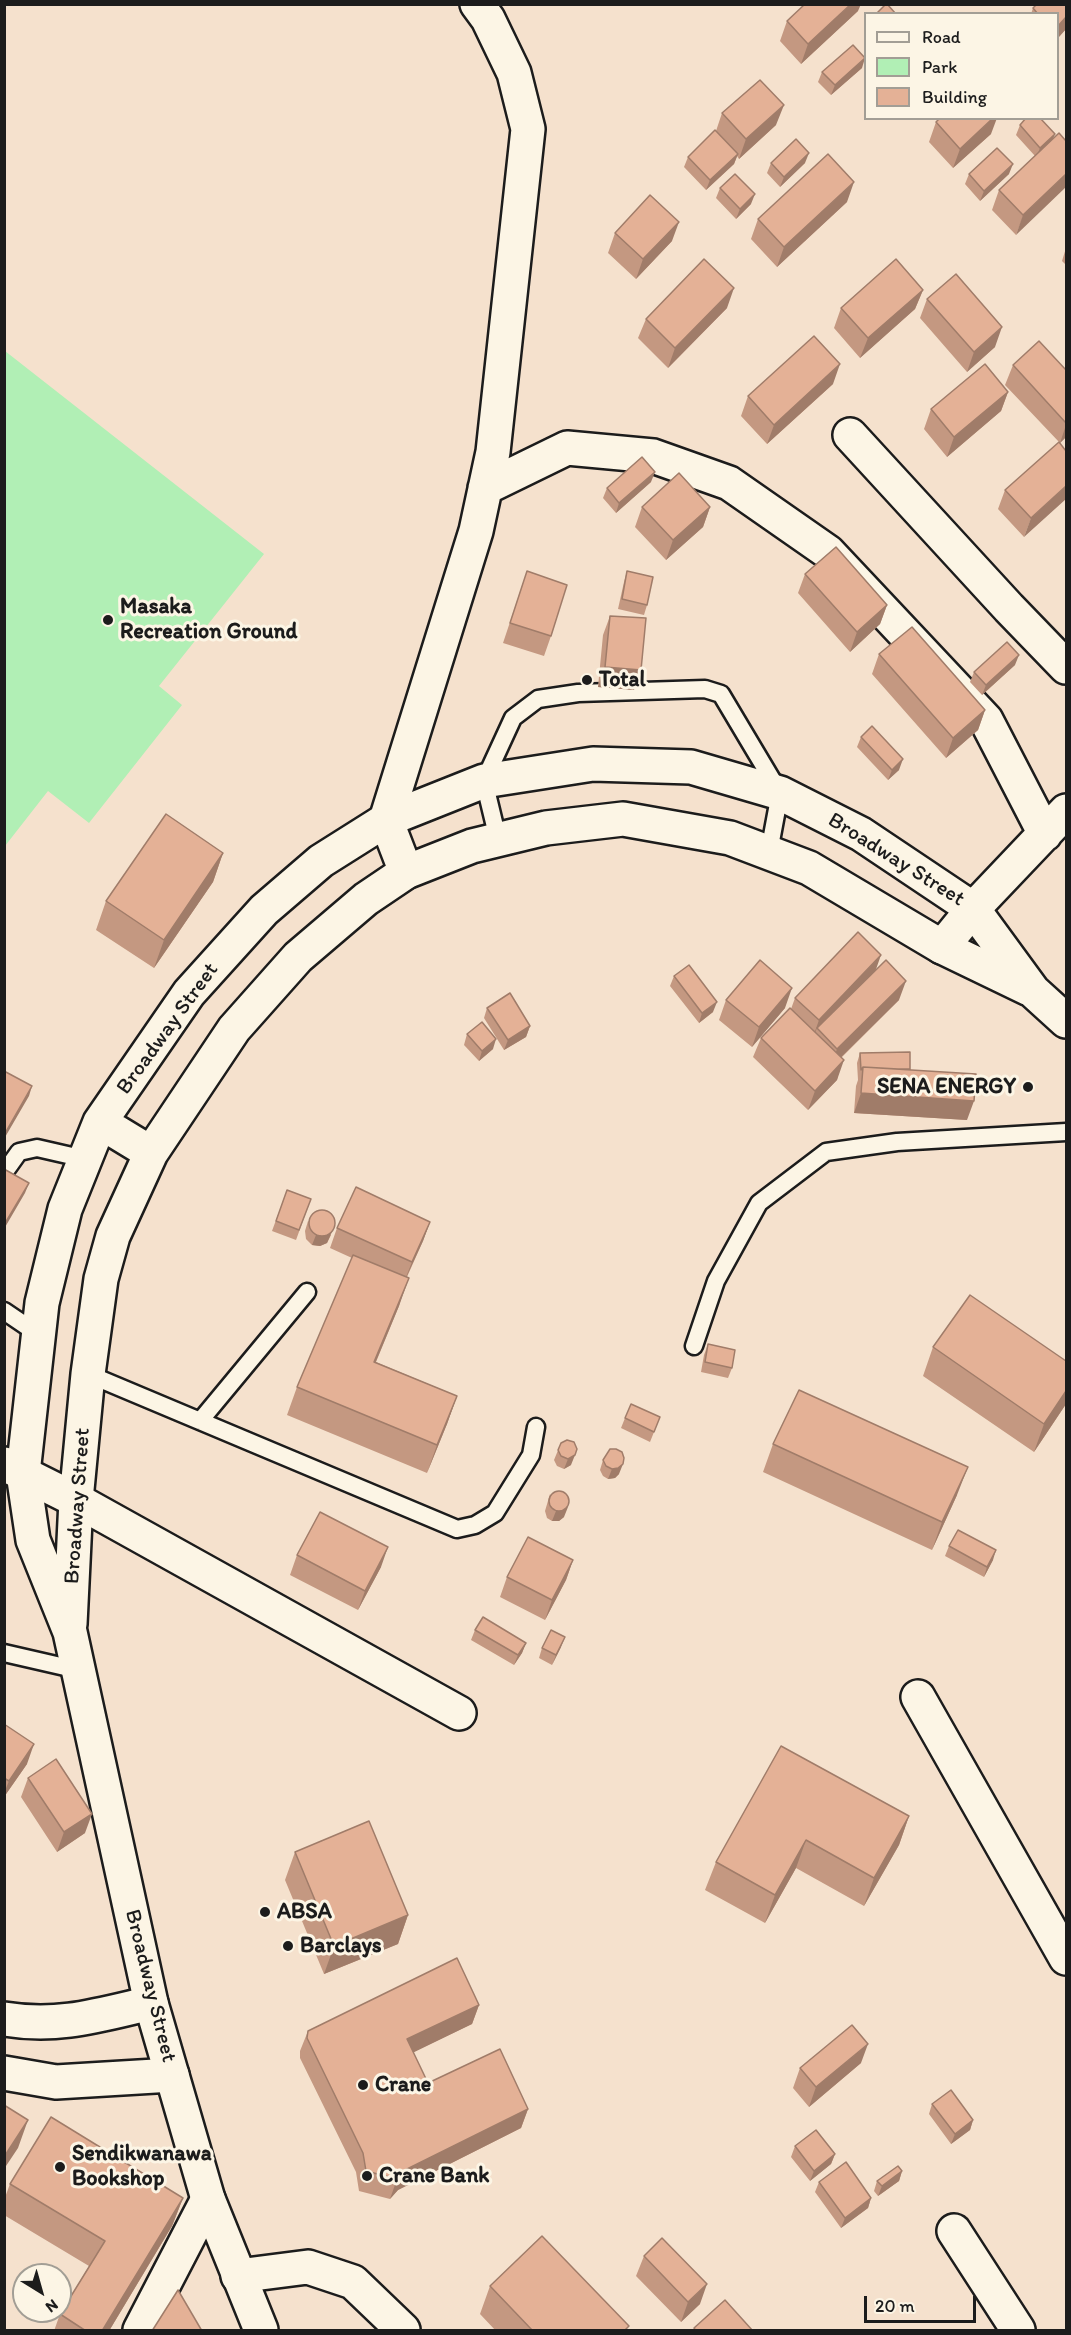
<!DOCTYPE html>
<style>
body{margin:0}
#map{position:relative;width:1071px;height:2335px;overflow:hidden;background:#f5e1cd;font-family:Itim,sans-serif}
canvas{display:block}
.frame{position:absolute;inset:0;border:6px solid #1c1c1c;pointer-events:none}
.legend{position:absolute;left:864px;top:12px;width:195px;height:108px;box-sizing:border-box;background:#fcf5e5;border:2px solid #a29e95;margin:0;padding:8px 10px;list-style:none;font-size:18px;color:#1c1c1c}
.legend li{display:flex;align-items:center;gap:12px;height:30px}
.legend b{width:30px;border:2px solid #a29e95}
.north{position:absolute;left:12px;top:2263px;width:60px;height:60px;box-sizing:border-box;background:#fcf5e5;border:2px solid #a29e95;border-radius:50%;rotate:143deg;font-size:16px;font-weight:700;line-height:24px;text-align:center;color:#1c1c1c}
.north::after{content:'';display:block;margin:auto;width:21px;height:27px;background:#1c1c1c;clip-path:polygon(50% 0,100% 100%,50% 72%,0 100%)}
.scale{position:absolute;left:864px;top:2296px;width:112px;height:27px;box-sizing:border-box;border:3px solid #1c1c1c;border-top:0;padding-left:8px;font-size:18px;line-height:21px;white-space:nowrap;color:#1c1c1c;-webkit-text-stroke:4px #fcf5e5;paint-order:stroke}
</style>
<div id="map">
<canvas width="1071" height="2335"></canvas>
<div class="frame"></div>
<ul class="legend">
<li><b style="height:8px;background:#fcf5e5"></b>Road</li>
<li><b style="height:16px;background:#b1efb5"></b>Park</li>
<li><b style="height:16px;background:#e4b196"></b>Building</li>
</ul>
<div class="north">N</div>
<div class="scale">20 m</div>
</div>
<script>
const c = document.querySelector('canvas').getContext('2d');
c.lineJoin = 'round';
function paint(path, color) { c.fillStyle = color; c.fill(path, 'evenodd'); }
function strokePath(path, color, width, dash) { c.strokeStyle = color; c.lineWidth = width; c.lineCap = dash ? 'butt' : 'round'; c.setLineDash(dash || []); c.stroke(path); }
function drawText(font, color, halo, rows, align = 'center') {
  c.font = font + ' Itim,sans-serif'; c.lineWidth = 6; c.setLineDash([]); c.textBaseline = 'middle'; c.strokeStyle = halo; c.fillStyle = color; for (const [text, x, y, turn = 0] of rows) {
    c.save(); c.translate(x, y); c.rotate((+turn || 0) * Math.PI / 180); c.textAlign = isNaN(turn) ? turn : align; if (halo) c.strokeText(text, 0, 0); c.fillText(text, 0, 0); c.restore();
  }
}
const green = new Path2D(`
 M5 351 264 554 159 686 182 705 89 823 48 791 5 846Z`);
const service = new Path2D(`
 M498 839 484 781 513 718 538 699 578 693 705 689 721 694 780 793 769 852
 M4 1173 19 1152 37 1148 85 1159
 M4 1311 38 1334
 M694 1346 716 1281 759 1203 826 1152 897 1142 1066 1132
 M88 1374 457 1529 475 1525 495 1513 531 1455 536 1427
 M200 1421 307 1292
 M4 1653 78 1670`);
const minor = new Path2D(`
 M850 435 1009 608 1066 667
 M485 488 567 448 653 456 729 483 828 552 986 720 1045 834
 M406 872 386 820 476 531 493 452 528 129 514 73 488 19 477 4
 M942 947 973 909 1066 811
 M4 1464 76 1500 459 1713
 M918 1697 1066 1958
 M954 2231 1018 2330
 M238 2276 308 2267 353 2282 403 2330
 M140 2330 208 2199`);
const tertiary = new Path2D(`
 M4 2019C59 2028 99 2015 151 2003
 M4 2073 56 2082 172 2075`);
const primary = new Path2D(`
 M100 1122 151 1153
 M70 1624 76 1500 88 1374 101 1279 113 1236 151 1153 234 1029 298 957 366 899 406 872 472 846 546 828 623 819 730 838 809 868 942 947 1029 989
 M261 2330 208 2199 151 2003 70 1632 33 1540 23 1473 42 1303 65 1209 100 1122 189 993 264 910 321 861 386 820 484 781 593 764 691 767 780 793 861 834 973 909 1033 991 1066 1021`);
const wall = new Path2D(`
 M1066 4V29L1058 38V14H1031L1033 8Z
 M858 11 801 64 780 41 787 21Z
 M862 68 831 95 818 82 822 72Z
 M722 113 776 125 739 159 737 156 734 164 706 190 684 167 688 157 716 131Z
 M936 122 991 134 953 168 929 142Z
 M1020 125 1053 140 1016 235 992 210 999 190 1035 156 1016 135Z
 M771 163H805L780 187 767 173Z
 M969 174H1009L980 201 965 184Z
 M720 188 751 204 736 219 716 198Z
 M847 202 777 267 751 239 758 219Z
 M615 233 672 241 636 279 608 253Z
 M1066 248V265L1062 261Z
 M923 290 915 309 860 358 834 328 841 308Z
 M927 299 995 347 967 372 920 318Z
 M727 308 668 368 638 338 646 319Z
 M1013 365 1066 370V437L1060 443 1024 537 998 509 1005 490 1059 442 1005 385Z
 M833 384 767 444 741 416 748 396Z
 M1008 392 1001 411 947 457 924 429 931 409Z
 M651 482 616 513 603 498 607 488Z
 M642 507H710L703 527 666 560 635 527Z
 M527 571 551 636 544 656 503 643Z
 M627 571 647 605 644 615 618 609 624 582Z
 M805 574 887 605 880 624 850 652 798 593Z
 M610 616 634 690 598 687 603 635Z
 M879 654 985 710 978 730 946 758 872 674Z
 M1015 665 982 695 970 682 974 672Z
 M861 737 899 770 888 780 857 747Z
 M223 853 213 882 154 968 96 930 106 901Z
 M876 970 899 1000 842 1057 837 1080 808 1110 753 1057 761 1038 791 1009 795 998Z
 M674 976 713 1012 699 1023 670 986Z
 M726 1000 785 1008 752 1047 719 1020Z
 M487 1008 530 1026 526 1037 504 1050 484 1018Z
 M467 1034 493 1049 479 1061 464 1045Z
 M860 1053 909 1070 967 1120 854 1113 856 1086 858 1080 857 1063Z
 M287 1190 311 1199 296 1240 272 1231Z
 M308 1221 331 1235 327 1243 320 1246 312 1245 306 1239 305 1231Z
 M430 1222 423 1241 407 1277 399 1306 376 1362 457 1396 447 1424 427 1473 287 1415 297 1387 352 1258 330 1248 337 1228Z
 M708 1344 732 1368 728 1378 701 1372 704 1355Z
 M933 1347 1066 1361V1404L1034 1452 923 1376Z
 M660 1417 650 1442 621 1428 625 1418Z
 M561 1443 571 1465 564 1469 557 1466 554 1460Z
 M773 1444 957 1495 932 1550 763 1472Z
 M603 1460 619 1474 615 1478 608 1479 603 1476 600 1470Z
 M550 1494 564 1517 559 1521H552L547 1518 545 1511Z
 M949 1546 993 1560 984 1577 945 1556Z
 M297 1555 381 1567 358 1610 290 1575Z
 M573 1560 566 1580 545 1620 500 1597 507 1577Z
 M475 1630 526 1643 522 1653 514 1665 471 1640Z
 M561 1647 552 1665 539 1658 542 1648Z
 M4 1724 27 1764 4 1797Z
 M28 1778 85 1833 57 1852 21 1797Z
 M909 1816 899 1845 864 1906 796 1868 765 1923 705 1890 716 1862Z
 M295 1852 408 1915 398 1944 324 1974 285 1880Z
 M479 2005 472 2024 413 2052 428 2083 528 2109 521 2128 398 2190 390 2199 359 2191 356 2172 300 2058V2051L308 2031Z
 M861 2063 809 2107 793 2088 800 2068Z
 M932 2104 973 2120 970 2130 951 2144 929 2114Z
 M795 2146 835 2154 831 2164 810 2181 791 2157Z
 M902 2171 899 2181 878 2196 874 2191 877 2181Z
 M819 2182 871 2198 868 2208 841 2228 815 2192Z
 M10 2184 183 2198 172 2226 109 2331H54L60 2314 89 2266 4 2215V2200Z
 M644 2256 700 2304 681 2322 636 2276Z
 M490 2286 627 2331H496L480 2314Z`);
const shadedWall = new Path2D(`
 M851 4H861L858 11 801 64 808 44Z
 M1066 17V29L1058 38V26Z
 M865 58 862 68 831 95 835 85Z
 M784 105 776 125 739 159 746 139Z
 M993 118H997L991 134 953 168 960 149Z
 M1055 134 1051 144 1036 158 1040 148Z
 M809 153 805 163 780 187 784 177Z
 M738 154 734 164 706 190 710 180Z
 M1013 164 1009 174 980 201 984 191Z
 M1066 174V187L1016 235 1023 215Z
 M854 182 847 202 777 267 784 247Z
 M755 194 751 204 736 219 740 209Z
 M679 222 672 241 636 279 643 259Z
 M734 288 727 308 668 368 675 348Z
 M923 290 915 309 860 358 868 338Z
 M1002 327 995 347 967 372 974 352Z
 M840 364 833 384 767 444 774 425Z
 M1008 392 1001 411 947 457 954 437Z
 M1066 425V437L1060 443Z
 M655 472 651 482 616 513 619 503Z
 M1066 486V499L1024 537 1031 518Z
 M710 507 703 527 666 560 673 540Z
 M887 605 880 624 850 652 857 632Z
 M1019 655 1015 665 982 695 986 685Z
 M605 667 641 670 634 690 598 687Z
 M985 710 978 730 946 758 953 738Z
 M903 759 899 770 888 780 892 770Z
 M223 853 213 882 154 968 164 940Z
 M881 955 874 975 817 1028 812 1040 819 1020Z
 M906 981 899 1000 830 1068 837 1049Z
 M792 988 785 1008 752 1047 759 1027Z
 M717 1002 713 1012 699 1023 702 1013Z
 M530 1026 526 1037 504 1050 508 1040Z
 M496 1039 493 1049 479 1061 482 1051Z
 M844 1060 837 1080 808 1110 815 1091Z
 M32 1086 29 1096 4 1139V1135Z
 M861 1093 974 1101 967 1120 854 1113Z
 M29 1183 25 1193 4 1229V1225Z
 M430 1222 423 1241 404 1282 412 1262Z
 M335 1225 327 1243 320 1246 312 1245 316 1235Z
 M409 1278 399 1306 364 1390 374 1362Z
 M1066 1391V1404L1034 1452 1044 1424Z
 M457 1396 447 1424 427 1473 437 1445Z
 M575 1455 571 1465 564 1469 568 1459Z
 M623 1464 619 1474 615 1478 608 1479 612 1469Z
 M968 1467 957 1495 932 1550 942 1522Z
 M568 1507 564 1517 559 1521H552L556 1511Z
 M388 1547 381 1567 358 1610 365 1591Z
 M996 1550 993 1560 984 1577 987 1567Z
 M573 1560 566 1580 545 1620 552 1600Z
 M565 1637 561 1647 552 1665 556 1655Z
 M526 1643 522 1653 514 1665 518 1655Z
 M34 1744 27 1764 4 1797V1793L9 1781Z
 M92 1814 85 1833 57 1852 64 1832Z
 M909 1816 899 1845 864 1906 874 1878Z
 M806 1840 796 1868 765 1923 775 1895Z
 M408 1915 398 1944 324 1974 334 1946Z
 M479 2005 472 2024 400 2059 407 2039Z
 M868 2044 861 2063 809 2107 816 2087Z
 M528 2109 521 2128 398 2190 390 2199 397 2179 405 2170Z
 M28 2120 18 2148 4 2169V2157Z
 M973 2120 970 2130 951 2144 955 2134Z
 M835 2154 831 2164 810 2181 814 2171Z
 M902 2171 899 2181 878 2196 882 2186Z
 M183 2198 172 2226 109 2331H102Z
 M871 2198 868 2208 841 2228 845 2218Z
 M707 2284 700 2304 681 2322 688 2302Z`);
const building = new Path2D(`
 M805 4H851L808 44 787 21Z
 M886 4H887L896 14H876Z
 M1037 4H1066V17L1058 26V14H1038L1033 8Z
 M853 45 865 58 835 85 822 72Z
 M760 80 784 105 746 139 722 113Z
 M940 118H993L960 149 936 122Z
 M1026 118H1040L1055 134 1040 148 1020 125Z
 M715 130 738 154 710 180 688 157Z
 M1059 133 1066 141V174L1023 215 999 190Z
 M796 139 809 153 784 177 771 163Z
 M997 148 1013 164 984 191 969 174Z
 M828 154 854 182 784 247 758 219Z
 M735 174 755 194 740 209 720 188Z
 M650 195 679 222 643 259 615 233Z
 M704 259 734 288 675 348 646 319Z
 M896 259 923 290 868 338 841 308Z
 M956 274 1002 327 974 352 927 299Z
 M814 336 840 364 774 425 748 396Z
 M1039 341 1066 370V423L1013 365Z
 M985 364 1008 392 954 437 931 409Z
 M1059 442 1066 451V486L1031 518 1005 490Z
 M642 457 655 472 619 503 607 488Z
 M679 473 710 507 673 540 642 507Z
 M836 547 887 605 857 632 805 574Z
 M527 571 567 585 551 636 510 623Z
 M627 571 653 577 647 605 622 599Z
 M610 616 646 618 641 670 605 667Z
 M912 627 985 710 953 738 879 654Z
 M1007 642 1019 655 986 685 974 672Z
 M872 726 903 759 892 770 861 737Z
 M166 814 223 853 164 940 106 901Z
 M858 932 881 955 819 1020 795 998Z
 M760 960 792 988 759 1027 726 1000Z
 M886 960 906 981 837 1049 817 1028Z
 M689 965 717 1002 702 1013 674 976Z
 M510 993 530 1026 508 1040 487 1008Z
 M790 1008 844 1060 815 1091 761 1038Z
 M482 1022 496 1039 482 1051 467 1034Z
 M910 1052V1069H898L863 1067 861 1070 860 1053Z
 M863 1067 976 1074 974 1101 861 1093Z
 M4 1071 32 1086 4 1135Z
 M4 1169 29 1183 4 1225Z
 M356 1187 430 1222 412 1262 337 1228Z
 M287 1190 311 1199 299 1230 276 1221Z
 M309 1223a13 13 0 1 1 26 0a13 13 0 1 1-26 0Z
 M353 1255 409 1278 374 1362 457 1396 437 1445 297 1387Z
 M970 1295 1066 1361V1391L1044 1424 933 1347Z
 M708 1344 735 1350 732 1368 705 1362Z
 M799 1390 968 1467 942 1522 773 1444Z
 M631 1404 660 1417 654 1432 625 1418Z
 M567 1440 574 1442 577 1449 575 1455 568 1459 561 1456 558 1450 561 1443Z
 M610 1449H616L622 1452 624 1458 623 1464 618 1468 612 1469 606 1466 603 1460Z
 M549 1501a10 10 0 1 1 20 0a10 10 0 1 1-20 0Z
 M320 1512 388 1547 365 1591 297 1555Z
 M958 1530 996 1550 987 1567 949 1546Z
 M528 1537 573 1560 552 1600 507 1577Z
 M483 1617 526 1643 518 1655 475 1630Z
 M551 1630 565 1637 556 1655 542 1648Z
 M4 1724 34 1744 9 1781 4 1778Z
 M781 1746 909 1816 874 1878 806 1840 775 1895 716 1862Z
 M56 1759 92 1814 64 1832 28 1778Z
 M369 1821 408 1915 334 1946 295 1852Z
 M457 1958 479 2005 407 2039 428 2083 500 2049 528 2109 405 2170 397 2179 366 2171 363 2153 307 2038 308 2031Z
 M852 2025 868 2044 816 2087 800 2068Z
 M951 2090 973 2120 955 2134 932 2104Z
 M4 2105 28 2120 4 2157Z
 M51 2117 183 2198 102 2331H86L60 2314 105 2241 10 2184Z
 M816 2130 835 2154 814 2171 795 2146Z
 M846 2162 871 2198 845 2218 819 2182Z
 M898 2166 902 2171 882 2186 877 2181Z
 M542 2236 629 2326 624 2331H533L490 2286Z
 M662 2238 707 2284 688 2302 644 2256Z
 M178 2290 202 2331H152Z
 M725 2300 753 2331H696L694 2328Z`);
const markers = [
 [108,620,6,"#1c1c1c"],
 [587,680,6,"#1c1c1c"],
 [1028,1087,6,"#1c1c1c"],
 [265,1912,6,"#1c1c1c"],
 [288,1946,6,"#1c1c1c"],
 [363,2085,6,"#1c1c1c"],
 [60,2167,6,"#1c1c1c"],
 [367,2176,6,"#1c1c1c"]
];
const poiNames = [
 ["Masaka",120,607],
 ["Recreation Ground",120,632],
 ["Total",599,680],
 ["SENA ENERGY",1016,1087,"right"],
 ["ABSA",277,1912],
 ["Barclays",300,1946],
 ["Crane",375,2085],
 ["Sendikwanawa",72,2154],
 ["Bookshop",72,2179],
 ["Crane Bank",379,2176]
];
const streetNames = [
 ["Broadway Street",896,860,32],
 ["Broadway Street",168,1029,-54],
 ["Broadway Street",78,1506,-86],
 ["Broadway Street",150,1986,76]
];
paint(green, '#b1efb5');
strokePath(service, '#1c1c1c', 21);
strokePath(minor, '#1c1c1c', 38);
strokePath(tertiary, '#1c1c1c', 38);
strokePath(primary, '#1c1c1c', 38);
strokePath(service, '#fcf5e5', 16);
strokePath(minor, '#fcf5e5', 33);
strokePath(tertiary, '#fcf5e5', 33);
strokePath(primary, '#fcf5e5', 33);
paint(wall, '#c49881');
paint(shadedWall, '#a07c69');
paint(building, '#e4b196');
strokePath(building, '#a07c69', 1.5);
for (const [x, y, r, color] of markers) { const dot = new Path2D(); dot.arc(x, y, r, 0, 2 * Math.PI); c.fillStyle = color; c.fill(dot); strokePath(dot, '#fcf5e5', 2); }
drawText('bold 22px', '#1c1c1c', '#fcf5e5', poiNames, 'left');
drawText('22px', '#1c1c1c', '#fcf5e5', streetNames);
</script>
